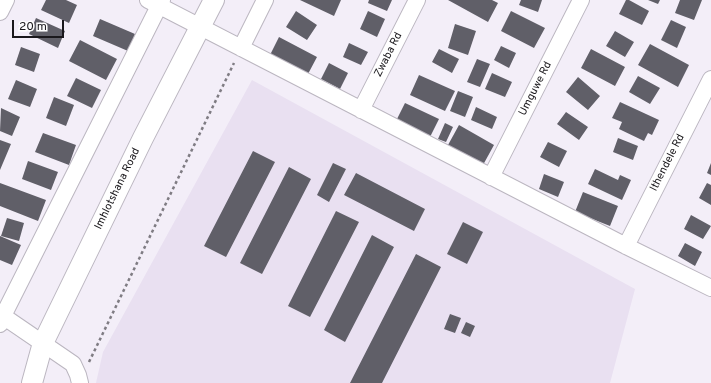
<!DOCTYPE html>
<style>
body{margin:0}
#map{position:relative;width:711px;height:383px;overflow:hidden;background:#f3eef8;font-family:Overpass,sans-serif}
canvas{display:block}
.scale{position:absolute;left:12px;top:20px;width:52px;height:18px;box-sizing:border-box;border:2px solid #1a181c;border-top:0;padding-left:5px;font-size:12px;line-height:14px;white-space:nowrap;color:#1a181c;-webkit-text-stroke:3px #fff;paint-order:stroke}
</style>
<div id="map">
<canvas width="711" height="383"></canvas>
<div class="scale">20 m</div>
</div>
<script>
const c = document.querySelector('canvas').getContext('2d');
c.lineJoin = 'round';
function paint(path, color) { c.fillStyle = color; c.fill(path, 'evenodd'); }
function strokePath(path, color, width, dash) { c.strokeStyle = color; c.lineWidth = width; c.lineCap = dash ? 'butt' : 'round'; c.setLineDash(dash || []); c.stroke(path); }
function drawText(font, color, halo, rows, align = 'center') {
  c.font = font + ' Overpass,sans-serif'; c.lineWidth = 4; c.setLineDash([]); c.textBaseline = 'middle'; c.strokeStyle = halo; c.fillStyle = color; for (const [text, x, y, turn = 0] of rows) {
    c.save(); c.translate(x, y); c.rotate((+turn || 0) * Math.PI / 180); c.textAlign = isNaN(turn) ? turn : align; if (halo) c.strokeText(text, 0, 0); c.fillText(text, 0, 0); c.restore();
  }
}
const built = new Path2D(`
 M252 80 635 289 610 383H96L103 352Z`);
const building = new Path2D(`
 M46 0H66L77 5 69 23 41 10Z
 M300 0H341L334 16Z
 M369 0H392L387 11 368 3Z
 M448 0H492L498 3 488 22Z
 M521 0H542L538 12 519 5Z
 M626 0H629L649 11 642 25 619 14Z
 M648 0H660L658 4Z
 M680 0H702L694 20 675 13Z
 M296 11 317 25 307 40 286 27Z
 M368 11 385 19 377 37 360 29Z
 M511 11 545 28 534 48 501 31Z
 M36 18 65 31 58 48 29 34Z
 M100 19 135 34 128 51 93 36Z
 M671 20 686 27 677 48 661 40Z
 M455 24 476 31 468 55 448 48Z
 M615 31 634 42 625 57 606 46Z
 M279 37 317 57 308 74 270 55Z
 M80 40 117 59 106 80 69 61Z
 M349 43 368 52 361 65 343 57Z
 M650 44 689 65 678 87 638 65Z
 M501 46 516 53 509 68 494 60Z
 M21 47 40 54 34 72 15 65Z
 M439 49 459 59 452 73 432 62Z
 M591 49 625 67 615 86 581 68Z
 M477 59 490 64 480 87 467 82Z
 M329 63 348 73 340 89 321 79Z
 M492 73 512 82 505 97 485 89Z
 M419 75 455 91 445 111 410 95Z
 M638 76 660 88 650 104 629 92Z
 M578 77 600 96 588 110 566 92Z
 M76 78 101 90 92 108 67 96Z
 M16 80 37 89 30 107 8 99Z
 M458 91 473 97 465 117 450 111Z
 M54 97 74 105 66 126 46 118Z
 M620 102 659 120 652 135 648 133 644 141 619 129 622 122 612 118Z
 M405 103 439 119 430 137 396 121Z
 M476 107 497 117 492 129 471 120Z
 M1 108 20 117 12 136 0 131Z
 M566 112 588 127 579 140 557 124Z
 M445 123 453 127 446 142 438 139Z
 M459 125 494 145 483 165 448 145Z
 M43 133 76 145 69 165 35 152Z
 M618 138 638 146 633 160 613 152Z
 M0 140 11 144 0 170Z
 M548 142 567 151 559 167 540 157Z
 M253 151 275 162 226 257 204 246Z
 M28 161 58 172 51 190 22 179Z
 M333 163 346 169 329 202 317 195Z
 M711 163V175L707 173Z
 M289 167 311 179 262 274 240 263Z
 M595 169 618 180 620 175 631 180 622 200 588 184Z
 M356 173 425 209 414 231 344 195Z
 M544 174 564 182 558 197 539 189Z
 M0 183 46 200 38 221 0 206Z
 M707 183 711 185V205L699 198Z
 M583 192 618 206 610 226 575 212Z
 M336 211 359 222 310 317 288 306Z
 M691 215 711 226 703 239 684 229Z
 M7 218 24 223 19 241 1 236Z
 M463 222 483 232 467 264 447 254Z
 M372 235 394 247 345 342 324 330Z
 M0 236 21 245 12 265 0 260Z
 M685 243 702 252 695 266 678 256Z
 M416 254 441 267 382 383H350Z
 M450 314 461 318 455 333 444 329Z
 M466 322 475 326 470 337 461 333Z`);
const path = new Path2D(`
 M89 362 234 63`);
const minor = new Path2D(`
 M148 0 626 246 711 288
 M0 12 6 0
 M241 48 265 0
 M361 110 417 0
 M491 177 581 0
 M626 246 711 79
 M0 314 73 364 78 375 80 383
 M0 324 3 316 162 0`);
const tertiary = new Path2D(`
 M32 383 43 343 143 138 214 0`);
const streetNames = [
 ["Zwaba Rd",389,55,-63],
 ["Umguwe Rd",536,89,-63],
 ["Ithendele Rd",668,163,-63],
 ["Imhlotshana Road",118,189,-64]
];
paint(built, '#e9e0f1');
paint(building, '#605f68');
strokePath(minor, '#bbb6c0', 18);
strokePath(tertiary, '#bbb6c0', 22);
strokePath(path, '#7f7c83', 2.5, [3, 3]);
strokePath(minor, '#fff', 16);
strokePath(tertiary, '#fff', 20);
drawText('11px', '#1a181c', '#fff', streetNames);
</script>
